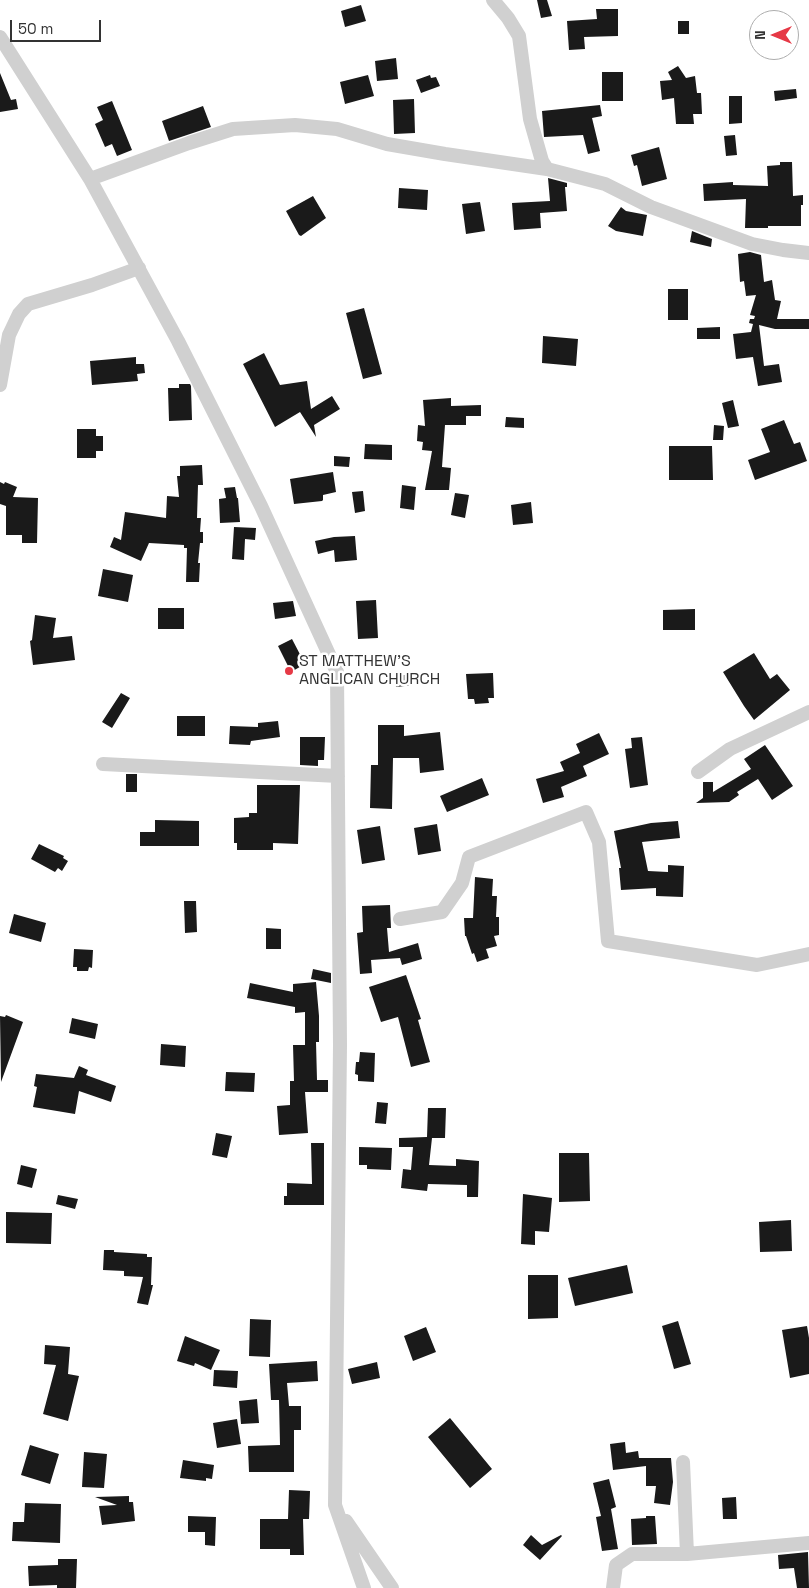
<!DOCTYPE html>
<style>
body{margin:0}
#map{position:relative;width:809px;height:1588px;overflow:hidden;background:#fff;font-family:"Space Grotesk",sans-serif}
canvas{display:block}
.north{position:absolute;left:749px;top:10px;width:50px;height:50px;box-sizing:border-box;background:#fff;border:1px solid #adadad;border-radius:50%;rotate:270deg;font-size:14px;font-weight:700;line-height:20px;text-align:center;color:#333}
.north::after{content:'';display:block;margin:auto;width:18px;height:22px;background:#e63946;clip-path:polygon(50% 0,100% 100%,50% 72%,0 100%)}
.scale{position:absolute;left:10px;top:20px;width:91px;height:22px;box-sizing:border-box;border:2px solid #333;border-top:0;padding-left:6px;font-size:15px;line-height:18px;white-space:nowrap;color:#333;-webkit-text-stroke:4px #fff;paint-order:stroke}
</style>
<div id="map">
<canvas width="809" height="1588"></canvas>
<div class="north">N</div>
<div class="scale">50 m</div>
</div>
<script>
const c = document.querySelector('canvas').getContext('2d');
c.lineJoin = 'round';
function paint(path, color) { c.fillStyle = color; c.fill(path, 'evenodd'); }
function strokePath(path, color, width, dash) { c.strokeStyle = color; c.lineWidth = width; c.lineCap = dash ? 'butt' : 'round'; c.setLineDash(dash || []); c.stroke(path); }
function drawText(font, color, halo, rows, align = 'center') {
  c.font = font + ' "Space Grotesk",sans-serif'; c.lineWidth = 5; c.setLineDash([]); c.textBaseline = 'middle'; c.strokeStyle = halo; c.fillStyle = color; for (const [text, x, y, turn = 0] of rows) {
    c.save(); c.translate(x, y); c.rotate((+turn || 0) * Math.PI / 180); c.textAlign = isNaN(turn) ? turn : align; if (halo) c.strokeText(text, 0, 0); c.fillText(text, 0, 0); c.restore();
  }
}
const building = new Path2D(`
 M537 0H547L552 16 541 18Z
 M361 5 366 21 345 27 341 11Z
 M596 9H618V36L584 37 585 49 569 50 567 21 597 19Z
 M678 21H689V34H678Z
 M396 58 398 79 377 81 375 61Z
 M678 66 686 78 695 76 697 93H701L702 114H693L694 124H676L674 98 662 100 660 81 672 80 668 72Z
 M602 72H623V101H602Z
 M0 73 11 100 16 99 18 109 0 112Z
 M368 75 374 96 345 104 340 82Z
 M430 75 431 78 436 77 440 86 421 93 416 80Z
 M796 89 797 98 775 101 774 91Z
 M729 96H742V123L729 124Z
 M414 99 415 133 394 134 393 100Z
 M112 101 132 150 117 156 112 144 105 147 95 124 103 120 97 107Z
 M600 105 602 116 592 118 600 151 588 154 583 135 544 137 542 111Z
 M203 106 211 127 169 141 162 121Z
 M735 135 737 155 726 156 724 136Z
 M659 147 667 179 642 186 637 165 634 166 631 155Z
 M780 162H792L793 196 803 195V205H801V226H768V228H745L746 199 704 201 703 184 733 182V185L768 186 767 166 780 165Z
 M548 178 567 183V187H565L567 211 540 213 541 228 514 230 512 203 550 201Z
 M399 188 428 190 427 210 398 208Z
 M313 196 326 218 301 236 299 235 286 211Z
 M480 202 485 231 466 234 462 204Z
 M621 207 626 211 647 215 643 236 616 231 608 226Z
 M692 231 712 239 711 247 690 242Z
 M750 252 761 255 764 282 772 280 775 300 781 301 777 319H809V329H775L759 325 764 366 779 364 782 382 758 386 753 357 736 359 733 334 751 332 753 324 749 323 750 319H754L755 316 750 315 756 295 746 296 744 281 740 282 738 254Z
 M668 289H688V320H668Z
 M364 308 382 374 363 379 346 313Z
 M720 327V339H697V328Z
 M543 336 578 339 576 366 542 363Z
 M264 353 280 385 307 381 311 409 332 396 340 409 314 425 316 437 300 412 275 427 243 364Z
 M136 357V364H144L145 373 137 374 138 381 92 385 90 361Z
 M179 384H190L191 386 192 420 169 421 168 388H179Z
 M451 398V406L481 405V416H466V425H445L442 467 451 468 449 490H425L432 451 422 450 423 442 417 441 418 425 425 426 423 400Z
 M733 400 739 426 728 428 722 403Z
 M506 417 524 418V428L505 427Z
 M784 420 794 444 800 442 807 461 755 480 748 460 770 452 761 429Z
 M714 425 724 426 723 440H713Z
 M77 429H96V436H103V451H96V458H77Z
 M365 444 392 445V460L364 459Z
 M669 446H712L713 480H669Z
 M334 456 350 457 349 467 334 466Z
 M202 465 203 485H198L197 518H201L200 532H203V543H200L198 563H200L199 582H186L187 548H184V545L149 543 141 561 110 547 114 537 121 540 125 512 166 518 167 496 179 497 177 476H180V466Z
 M333 472 336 492 323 495V500L322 501 294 504 290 479Z
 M0 482 4 484 5 482 17 487 13 497 38 498 37 543H22V535H6V506L0 504Z
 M402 485 416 487 414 510 400 508Z
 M235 487 237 498H238L240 522 220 523 219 499 226 498 224 488Z
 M363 491 365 511 355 513 352 492Z
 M455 493 469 495 465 518 451 515Z
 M531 502 533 523 513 525 511 505Z
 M234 527 256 528 255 540 245 539 244 560 232 559Z
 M355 536 357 560 335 562 334 550 318 554 315 541 334 537Z
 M103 569 133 575 128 602 98 596Z
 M376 600 378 638 358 639 356 601Z
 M293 601 296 616 275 619 273 603Z
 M158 608H184V629H158Z
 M695 609V630H663V610Z
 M35 615 56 618 53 638 72 636 75 660 33 665 30 641 32 640Z
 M292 639 305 664 291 672 278 646Z
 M754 653 770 679 777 674 790 690 754 720 744 706 723 672Z
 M493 673 494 698H488L489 703 475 704 474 699H468L466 674Z
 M413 674 414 685 396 687 395 676Z
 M121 693 130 698 112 728 102 722Z
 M177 716H205V736H177Z
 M278 721 280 737 251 741 250 745 229 744 230 726 258 727V723Z
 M378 725H404V736L440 732 444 770 420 773 419 758H393L392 809 370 808 371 765H378Z
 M599 733 609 754 583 766 587 776 561 787 564 797 543 803 536 779 564 771 560 762 580 753 576 744Z
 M300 737H325L324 760H318V766L300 765Z
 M642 737 648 785 630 788 625 749 632 748 631 738Z
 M765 745 793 786 772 800 758 779 737 792 739 795 729 802 696 803 703 798V782H713V792L751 769 744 759Z
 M126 774H137V792H126Z
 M482 778 489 795 447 812 440 796Z
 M257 785H300L298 844 273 843V850H237V843H234V818L249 817V813H257Z
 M155 820 199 821V846H140V832H155Z
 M678 821 680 838 642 842 648 871 668 872V865L684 866 683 897 656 896V888L621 890 619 868H621L614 831 651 823Z
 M437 824 441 851 418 855 414 828Z
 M380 826 385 860 362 864 357 830Z
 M39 844 64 856 63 858 68 861 62 871 58 868 55 872 31 859Z
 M475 877 493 879 492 896H497L496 917H499V935L494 936 497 946 486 949 489 958 477 962 474 953 472 954 466 936H465L464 918H473Z
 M184 901H196L197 932 185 933Z
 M390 905 391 928H387L389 952 418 943 422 959 402 965 400 958 371 960 372 973 360 974 357 933 363 932 362 906Z
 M14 914 46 923 41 942 9 933Z
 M266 928 281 929V949H266Z
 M74 949 93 950 92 968 89 967 88 971H77V967H73Z
 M313 969 331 973V983L311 979Z
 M406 975 421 1019 418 1020 430 1062 411 1067 398 1017 381 1022 369 987Z
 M316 982 319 1016V1042H316L317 1080H328V1092H305L308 1133 279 1135 277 1106 290 1105V1081H294L293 1045H305V1012L295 1013V1007L247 998 250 983 293 992V984Z
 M6 1015 23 1022 1 1082 0 1016 5 1017Z
 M72 1018 98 1024 95 1039 69 1033Z
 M161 1044 186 1046 185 1067 160 1065Z
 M360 1052 375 1053 374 1082 358 1081V1075L355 1074 356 1062H359Z
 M79 1066 88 1070 86 1075 116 1086 111 1102 79 1091 75 1114 33 1107 37 1087 34 1086 36 1074 74 1078Z
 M226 1072 255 1073 254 1092 225 1091Z
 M377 1102 388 1103 386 1124 375 1123Z
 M428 1108H446L445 1138H432L429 1165 456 1166V1159L479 1161 478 1197H467V1185L428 1184 427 1191 401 1188 403 1169 411 1170 413 1147H399V1138L427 1137Z
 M216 1133 232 1136 227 1158 212 1155Z
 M311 1143H324V1205H284V1196H287V1183L312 1184Z
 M359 1147 392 1148 391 1170 367 1169V1165H359Z
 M559 1153H589L590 1201 559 1202Z
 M21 1165 37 1169 32 1188 17 1184Z
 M523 1194 552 1198 549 1232 535 1231V1245L521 1244Z
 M58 1195 78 1199 75 1209 56 1204Z
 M6 1212 52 1213 51 1244 6 1243Z
 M791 1220 792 1251 760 1252 759 1222Z
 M104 1250H114V1252L147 1254V1259V1257H152L151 1285H153L148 1305 137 1303 143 1277 124 1276V1271L103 1270Z
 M627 1265 633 1293 575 1306 568 1278Z
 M528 1275H558V1318L528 1319Z
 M250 1319 271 1320 270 1357 249 1356Z
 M678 1321 691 1364 674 1369 662 1326Z
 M807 1326 809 1338V1374L790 1378 782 1330Z
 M426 1327 436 1352 413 1361 404 1336Z
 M185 1336 220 1350 211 1370 195 1363 194 1366 177 1361Z
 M45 1345 70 1347 68 1374 79 1376 68 1421 43 1414 56 1365 44 1364Z
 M317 1361 318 1381 287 1383 289 1406H301V1430H294V1472H249L248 1446 280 1445 279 1400H271L269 1364Z
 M377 1362 380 1378 352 1384 348 1369Z
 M214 1370 238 1371 237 1388 213 1386Z
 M257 1399 259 1423 241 1424 239 1401Z
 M450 1418 492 1469 470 1488 428 1437Z
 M237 1419 241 1444 217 1448 213 1423Z
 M625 1442 626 1453 638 1451 639 1458H671L673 1482 670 1505 654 1503 656 1486H646V1466L613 1470 610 1444Z
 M30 1445 59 1454 50 1484 21 1475Z
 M84 1452 107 1454 104 1488 82 1487Z
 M183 1460 214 1465 212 1479 206 1478V1481L180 1478Z
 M609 1479 616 1507 611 1509 618 1549 602 1551 596 1517 601 1516 593 1483Z
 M289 1490 310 1491 309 1519H303L304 1555H290V1549H260V1519H288Z
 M129 1496V1502H133L135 1521 102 1525 99 1506 117 1505 95 1497Z
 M736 1497 737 1519H723L722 1498Z
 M25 1503 61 1504 60 1543 12 1541 13 1522H24Z
 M188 1516 216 1517 215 1546 205 1545V1532H188Z
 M646 1516H655L657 1544 632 1545 631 1519 646 1518Z
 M531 1535 542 1545 561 1535 562 1536 540 1560 523 1545Z
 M808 1552 809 1588H797L794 1568 779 1569 778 1555Z
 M58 1559H77L76 1588H57V1585L29 1586 28 1566 58 1565Z`);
const street = new Path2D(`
 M493 0 508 18 519 36 530 119 542 161 547 169
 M0 37 90 179 178 341 261 506 337 672 340 1045 335 1505 364 1588
 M90 179 189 143 233 129 295 125 337 129 387 144 445 154 547 169 605 184 651 207 752 244 783 250 809 253
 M0 385 9 335 19 314 28 304 92 285 139 268
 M103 764 338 776
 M698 772 730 749 809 712
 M400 919 442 912 462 883 469 857 586 812 599 842 608 941 757 965 809 954
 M683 1462 687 1554
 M346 1521 392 1588
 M613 1588 616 1565 632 1554H687L809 1543`);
const markers = [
 [289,671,5,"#e63946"]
];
const poiNames = [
 ["ST MATTHEW'S",299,662],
 ["ANGLICAN CHURCH",299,680]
];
paint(building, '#1a1a1a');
strokePath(street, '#d0d0d0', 14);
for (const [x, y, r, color] of markers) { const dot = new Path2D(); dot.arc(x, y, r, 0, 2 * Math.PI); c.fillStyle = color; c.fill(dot); strokePath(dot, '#fff', 2); }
drawText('16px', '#333', '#fff', poiNames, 'left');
</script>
